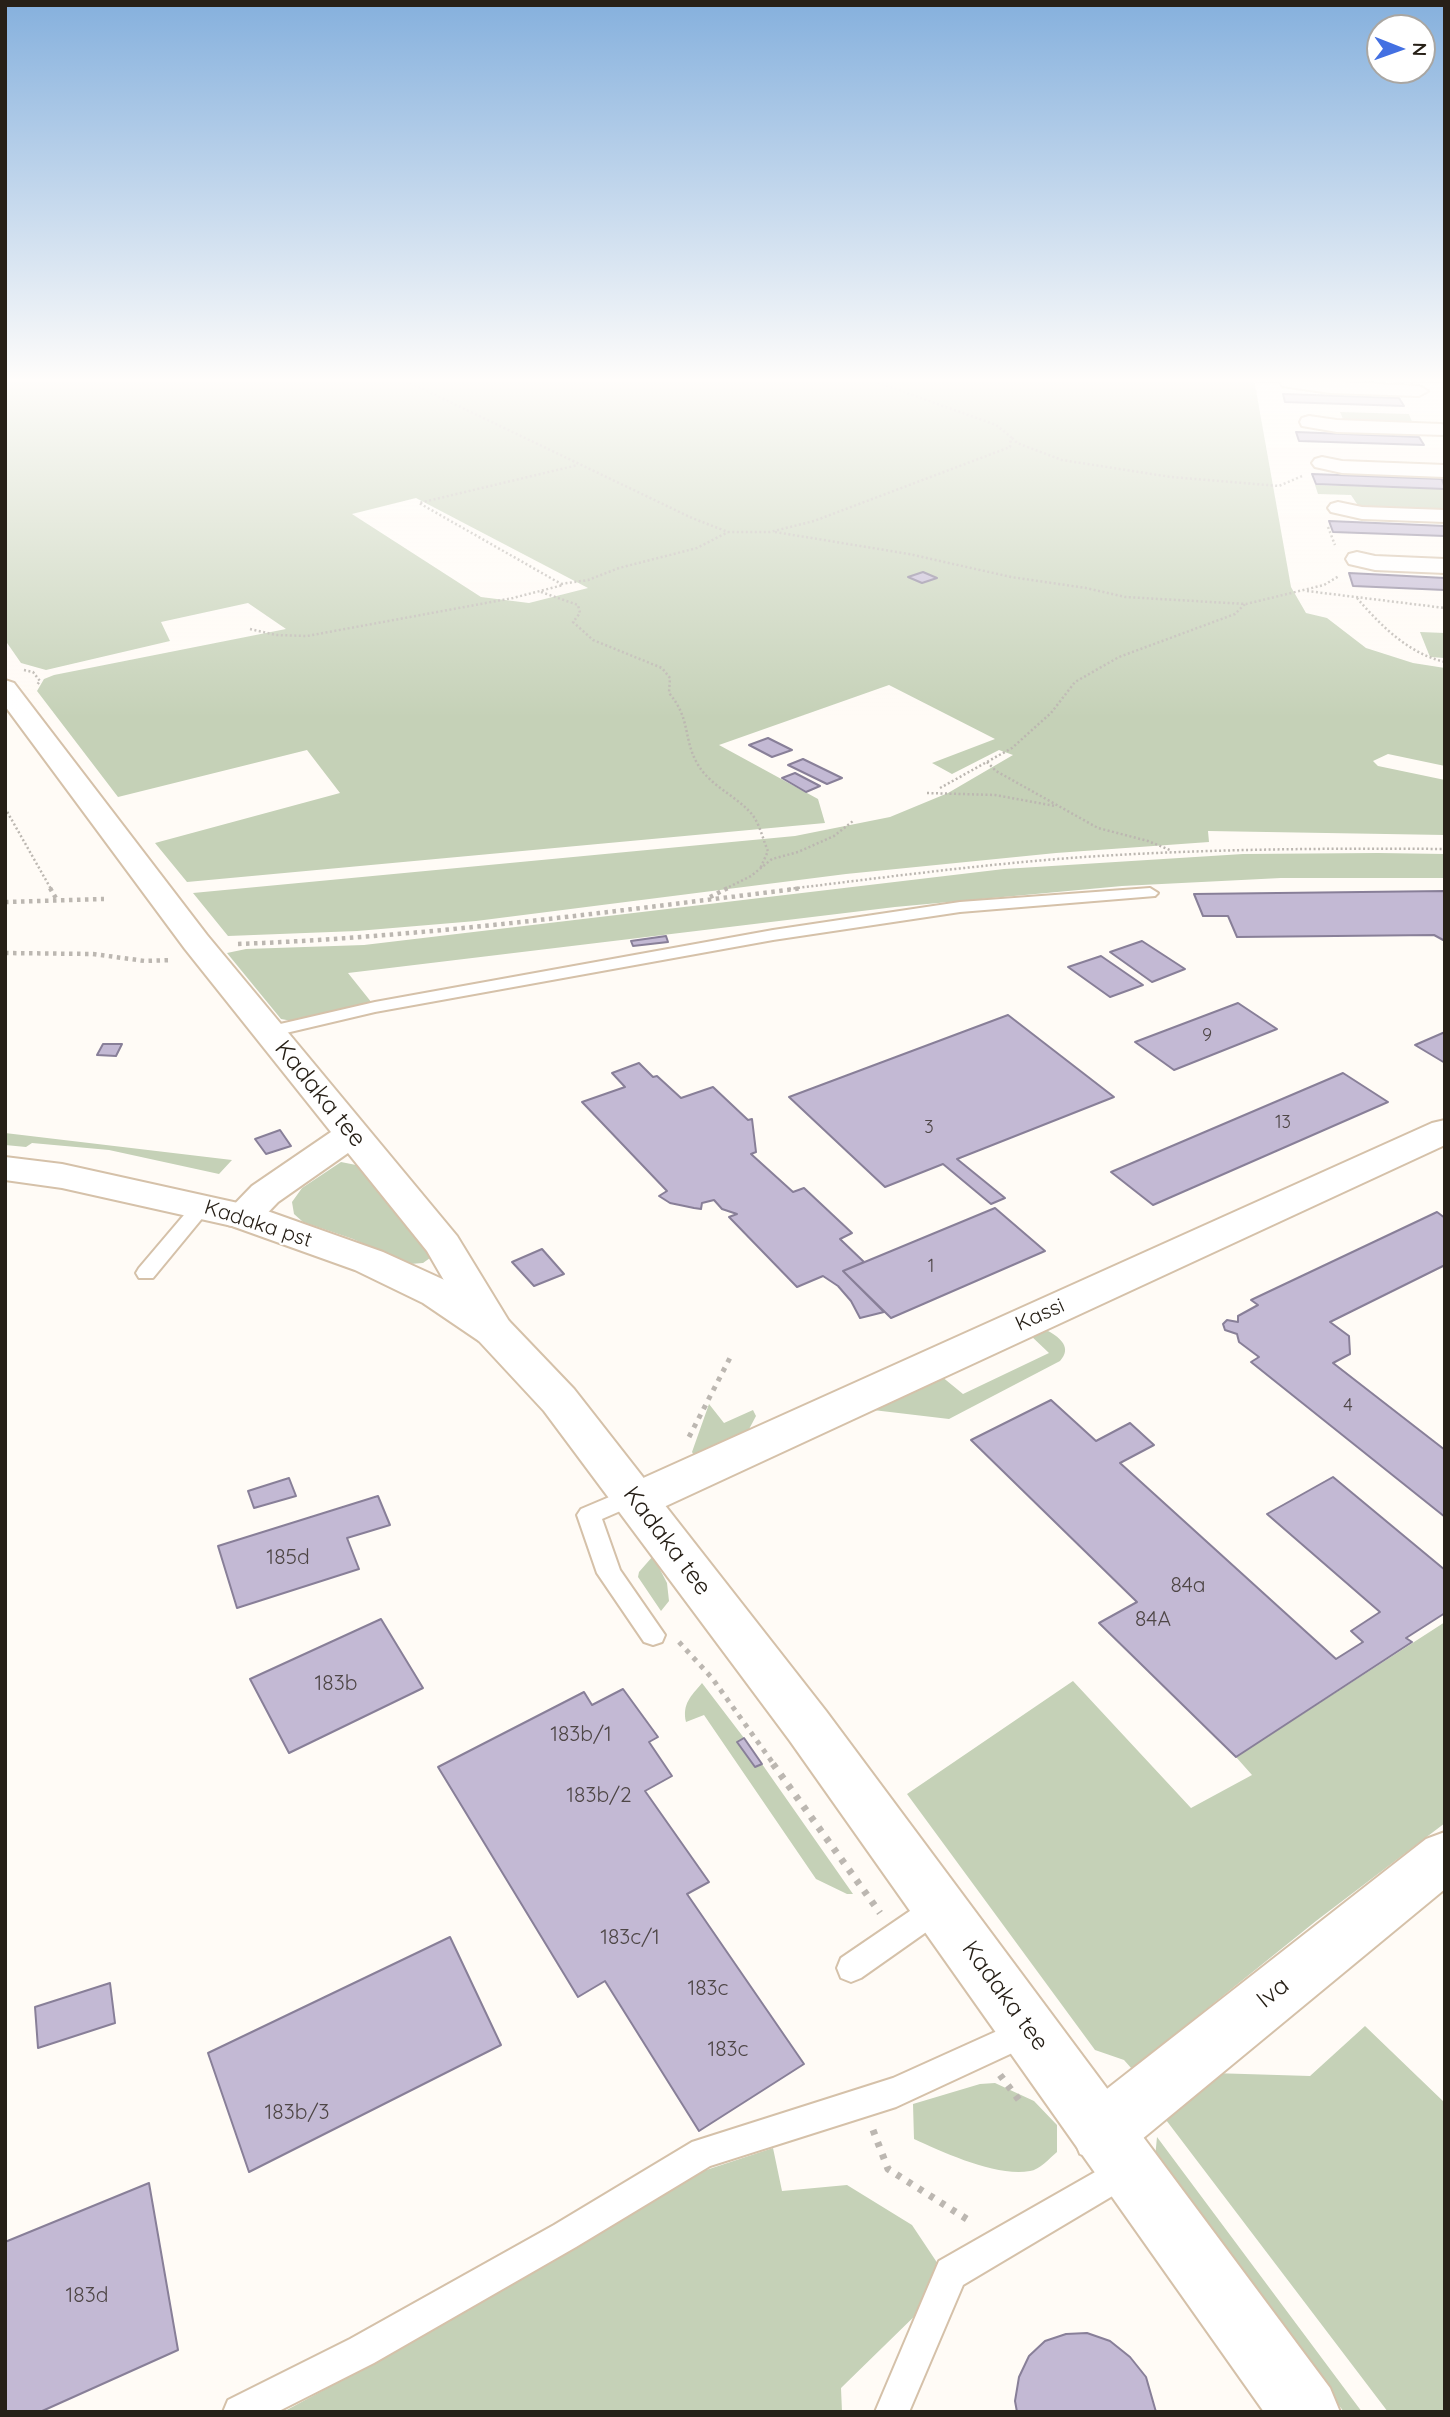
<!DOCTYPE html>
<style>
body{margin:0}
#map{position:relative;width:1450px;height:2417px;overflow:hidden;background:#fffbf6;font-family:Quicksand,sans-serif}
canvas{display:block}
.frame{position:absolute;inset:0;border:7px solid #272017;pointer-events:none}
.north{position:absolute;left:1366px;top:14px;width:70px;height:70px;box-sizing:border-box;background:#fff;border:2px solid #a9a6a2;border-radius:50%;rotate:91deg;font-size:19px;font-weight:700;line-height:28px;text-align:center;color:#272017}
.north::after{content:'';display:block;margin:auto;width:24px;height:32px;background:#4370e2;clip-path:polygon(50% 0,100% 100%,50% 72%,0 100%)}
</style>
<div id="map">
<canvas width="1450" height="2417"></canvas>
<div class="frame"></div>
<div class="north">N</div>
</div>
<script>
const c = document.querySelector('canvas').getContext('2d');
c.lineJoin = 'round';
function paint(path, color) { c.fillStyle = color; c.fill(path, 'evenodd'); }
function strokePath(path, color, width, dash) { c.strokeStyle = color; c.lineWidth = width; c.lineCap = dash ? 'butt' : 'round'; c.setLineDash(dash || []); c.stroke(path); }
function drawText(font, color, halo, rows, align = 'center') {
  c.font = font + ' Quicksand,sans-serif'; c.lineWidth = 5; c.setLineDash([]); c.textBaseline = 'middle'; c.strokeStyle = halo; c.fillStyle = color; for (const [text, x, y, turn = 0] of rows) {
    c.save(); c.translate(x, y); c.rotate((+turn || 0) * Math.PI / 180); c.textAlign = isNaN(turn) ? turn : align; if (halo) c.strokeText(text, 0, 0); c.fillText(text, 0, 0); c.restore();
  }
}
const green = new Path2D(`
 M5 379H1254L1291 587 1306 613 1327 618 1366 648 1413 663 1445 668V766L1388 754 1373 761 1378 766 1445 780V835L1208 831 1209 842 1056 853 846 874 476 921 357 931 228 936 193 893 795 836 890 817 948 793 1013 755 999 750 952 774 932 763 995 739 889 685 719 745 818 799 825 823 187 882 155 843 340 793 307 750 118 797 37 691 44 679 54 675 286 629 248 603 161 622 170 641 46 670 21 663 5 640ZM416 498 588 588 529 603 481 597 352 514Z
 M1340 412 1409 414 1413 424 1344 421Z
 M1315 485 1445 489V514L1388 512 1359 507 1351 495 1318 494Z
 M1420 632 1445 633V658L1430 657Z
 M1378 853 1445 854V878H1281L1122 886 895 907 348 973 372 1003 298 1022 281 1019 227 953 246 949 364 945 1004 869 1243 854Z
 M5 1133 232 1160 219 1174 109 1150 32 1143 26 1147 5 1145Z
 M341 1162 356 1165 428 1254 430 1258 423 1263 410 1264 353 1239 303 1222 294 1214 292 1202 302 1188Z
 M1048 1331C1061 1338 1072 1348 1060 1361L949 1419 873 1410 941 1376 963 1394 1049 1353 1029 1334Z
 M709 1404 724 1423 753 1410 756 1416 747 1433 695 1457 692 1452Z
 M653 1556 667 1583 669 1601 661 1611 638 1577 639 1572Z
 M1445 1622V1823L1316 1921 1132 2069 1124 2060 1095 2050 907 1794 1073 1681 1191 1808 1252 1775 1236 1757Z
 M702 1683 744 1738 737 1742 755 1767 762 1764 853 1894H847L816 1879 704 1715 686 1722C682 1704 691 1696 702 1683Z
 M1365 2026 1445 2103V2412H1388L1163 2116 1212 2073 1310 2076Z
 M995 2083 1034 2101 1057 2125V2152C1050 2158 1039 2170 1030 2171 996 2177 945 2153 914 2139L913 2104 980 2084Z
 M1157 2137 1362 2412H1344L1161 2171 1155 2158Z
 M773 2148 782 2191 847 2185 912 2225 938 2264 926 2305 841 2388 842 2412H283L418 2339 688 2176Z`);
const building = new Path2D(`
 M1283 394 1399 398 1404 406 1285 402Z
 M1296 432 1419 437 1424 445 1299 441Z
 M1312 474 1442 479 1445 489 1316 484Z
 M1329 521 1445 526V536L1333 532Z
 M923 572 937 578 922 583 908 577Z
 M1349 573 1445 578V590L1353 586Z
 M768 738 792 750 772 757 749 745Z
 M803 759 842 778 827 784 788 765Z
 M795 773 820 786 806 792 782 778Z
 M1445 891V941L1434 935 1237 937 1228 916H1203L1194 894Z
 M666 936 668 942 633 946 631 941Z
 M1142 941 1185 969 1152 982 1110 952Z
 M1101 956 1143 985 1110 997 1068 967Z
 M1238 1003 1277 1029 1174 1070 1135 1042Z
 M1008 1015 1114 1097 957 1159 1005 1198 991 1204 943 1164 885 1187 789 1097Z
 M1445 1032V1063L1415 1045Z
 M103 1044H122L116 1056 97 1055Z
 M639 1063 653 1077 657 1076 681 1098 713 1087 748 1120 752 1119 756 1152 751 1154 793 1192 804 1188 852 1233 840 1239 864 1262 843 1271 884 1312 860 1318 851 1301 838 1286 823 1276 797 1287 729 1217 737 1214 722 1209 714 1200 702 1203 701 1209 694 1208 670 1203 659 1196 667 1191 582 1102 625 1087 612 1073Z
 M1343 1073 1388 1102 1153 1205 1111 1172Z
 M280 1130 291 1146 266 1154 255 1139Z
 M995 1208 1045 1251 891 1318 843 1271Z
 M1437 1212 1445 1218V1265L1330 1322 1349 1336 1350 1354 1333 1363 1445 1450V1517L1251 1362 1259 1357 1239 1342 1237 1334 1225 1330 1223 1324 1227 1320 1238 1322V1316L1258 1305 1251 1300Z
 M542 1249 564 1274 534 1286 512 1262Z
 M1051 1400 1096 1441 1130 1423 1154 1445 1120 1463 1336 1659 1363 1642 1351 1631 1380 1612 1267 1514 1333 1477 1445 1570V1613L1406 1638 1412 1642 1236 1757 1099 1623 1137 1602 971 1440Z
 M289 1478 296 1496 254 1508 248 1491Z
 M378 1496 390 1525 347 1538 359 1569 237 1608 218 1546Z
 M381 1619 423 1688 289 1753 250 1679Z
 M623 1689 658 1737 649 1742 672 1776 645 1791 709 1882 687 1894 804 2064 699 2131 605 1981 578 1997 438 1767 584 1692 592 1705Z
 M744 1738 762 1764 755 1767 737 1742Z
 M450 1937 501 2045 249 2172 208 2053Z
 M110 1983 115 2023 38 2048 35 2007Z
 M149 2183 178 2350 40 2412H5V2242Z
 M1087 2333 1110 2341 1130 2357 1146 2377 1156 2412H1017L1015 2401 1019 2377 1029 2356 1045 2341 1066 2334Z`);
const pathFar3 = new Path2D(`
 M402 379 692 518 728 532H770L814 521 1010 447 1011 437 996 425 868 379
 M1012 438 1017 443 1062 460 1171 477 1279 486 1302 476
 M1328 527 1335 545
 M775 532 909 554 1011 577 1086 588 1125 597 1246 604 1324 585 1339 576
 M561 584 588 580 619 568 697 548 728 532
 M1307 591 1445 608
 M541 592 578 605 580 613 573 622 593 640 662 668 670 678 669 693C691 719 683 738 697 763 709 785 733 794 749 811 760 822 762 838 768 851L760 869
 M1357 598C1380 625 1409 654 1445 662
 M250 629 276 635 307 636 513 598 563 585 419 503 578 465
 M24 670 33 672 40 681 37 685
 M987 762 996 771 1098 828 1148 841 1170 850
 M940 788 1012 748 1051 713 1075 682 1119 657 1235 614 1245 604
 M927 793 995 795 1055 806
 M5 808 51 889
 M725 889 751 876 772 859 798 852 834 836 853 821
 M789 889C887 877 985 864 1084 857 1204 849 1325 848 1445 849`);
const pathFar2 = new Path2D(`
 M50 888 57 900
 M710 897 728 888
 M5 902 104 899
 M238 944C427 937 615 911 803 888
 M5 953 93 954 145 961 172 960`);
const pathFar1 = new Path2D(`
 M689 1437 732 1354
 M679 1642 712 1678 775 1766`);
const path = new Path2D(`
 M773 1764 880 1913
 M1000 2075 1022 2104
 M873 2130 888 2169 973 2223`);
const lane = new Path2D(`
 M1150 888 1158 893 1155 896 960 912 773 940 375 1012 269 1037 260 1032 263 1028 375 1002 773 930 960 902Z
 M202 1200 209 1202 212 1206 209 1210 153 1278H139L136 1273 139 1268 195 1202Z
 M633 1487 641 1490 644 1496 641 1502 602 1519 620 1570 665 1635 662 1642 653 1645 644 1642 597 1573 577 1515 581 1509Z
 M939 1894 949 1898 953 1907 949 1916 861 1978 851 1982 841 1978 837 1968 841 1958 929 1898Z
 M1026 2018 1036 2022 1041 2032 1036 2042 896 2107 710 2166 576 2247 374 2363 277 2412H223L228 2400 350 2339 554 2225 692 2142 893 2078Z
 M1125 2155 1136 2160 1141 2171 1136 2182 963 2285 909 2412H875L939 2261Z`);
const street = new Path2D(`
 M1281 379 1419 386 1428 391 1419 396 1330 393 1282 386Z
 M1309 416 1337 420 1441 424 1445 425V435L1337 432 1302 426 1300 422 1302 418Z
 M1322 457 1342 461 1445 465V477L1342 473 1315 467 1312 463 1315 459Z
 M1338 502 1362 507 1445 510V522L1362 519 1331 512 1328 508 1331 504Z
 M1357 552 1375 556 1445 559V573L1375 570 1349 564 1346 559 1349 554Z
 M5 680 14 683 207 935 457 1236 515 1331 509 1341 494 1345 479 1341 427 1251 348 1153 278 1202 256 1225 242 1228 228 1225 223 1216 252 1186 331 1132 185 949 5 706Z
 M1445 1120V1145L653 1512 637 1517 621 1512 614 1500 621 1488 1432 1123Z
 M1445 1832V1889L1124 2154 1102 2163 1080 2154 1071 2132 1080 2110 1426 1839Z`);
const secondary = new Path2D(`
 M5 1157 62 1164 256 1207 383 1252 451 1283 509 1321 574 1389 826 1711 1330 2388 1340 2412H1264L790 1741 544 1411 479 1341 423 1303 355 1270 232 1226 62 1188 5 1180Z`);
const numberNames = [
 ["9",1207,1036],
 ["13",1283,1123],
 ["3",929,1128],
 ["1",931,1267],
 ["4",1348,1406]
];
const streetNames = [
 ["Kadaka pst",258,1224,18],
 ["Kassi",1040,1315,-24]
];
const nearNumbernames = [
 ["185d",288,1558],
 ["84a",1188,1586],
 ["84A",1153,1620],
 ["183b",336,1684],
 ["183b/1",581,1735],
 ["183b/2",599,1796],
 ["183c/1",630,1938],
 ["183c",708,1989],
 ["183c",728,2050],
 ["183b/3",297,2113],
 ["183d",87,2296]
];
const nearStreetnames = [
 ["Kadaka tee",320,1094,51],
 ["Kadaka tee",667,1541,53],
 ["Iva",1273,1993,-39],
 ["Kadaka tee",1005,1996,54]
];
paint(green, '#c5d1b7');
paint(building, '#c3b9d4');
strokePath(building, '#887f98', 2);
strokePath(lane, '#d5c1a9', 4);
strokePath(street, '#d5c1a9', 4);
strokePath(secondary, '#d5c1a9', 4);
strokePath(pathFar3, '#bcb7b1', 2.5, [2, 2.5]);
strokePath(pathFar2, '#bcb7b1', 4.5, [3.5, 4.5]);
strokePath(pathFar1, '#bcb7b1', 5, [4.5, 6]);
strokePath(path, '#bcb7b1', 7, [5, 8]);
paint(lane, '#fff');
paint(street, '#fff');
paint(secondary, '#fff');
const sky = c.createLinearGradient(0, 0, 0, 718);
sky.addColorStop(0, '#85b0dd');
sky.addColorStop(0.53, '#fffdfb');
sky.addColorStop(1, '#fffdfb00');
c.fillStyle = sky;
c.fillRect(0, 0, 1450, 718);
drawText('18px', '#4e4646', null, numberNames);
drawText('21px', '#272017', '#fff', streetNames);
drawText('21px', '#4e4646', null, nearNumbernames);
drawText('24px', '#272017', '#fff', nearStreetnames);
</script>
